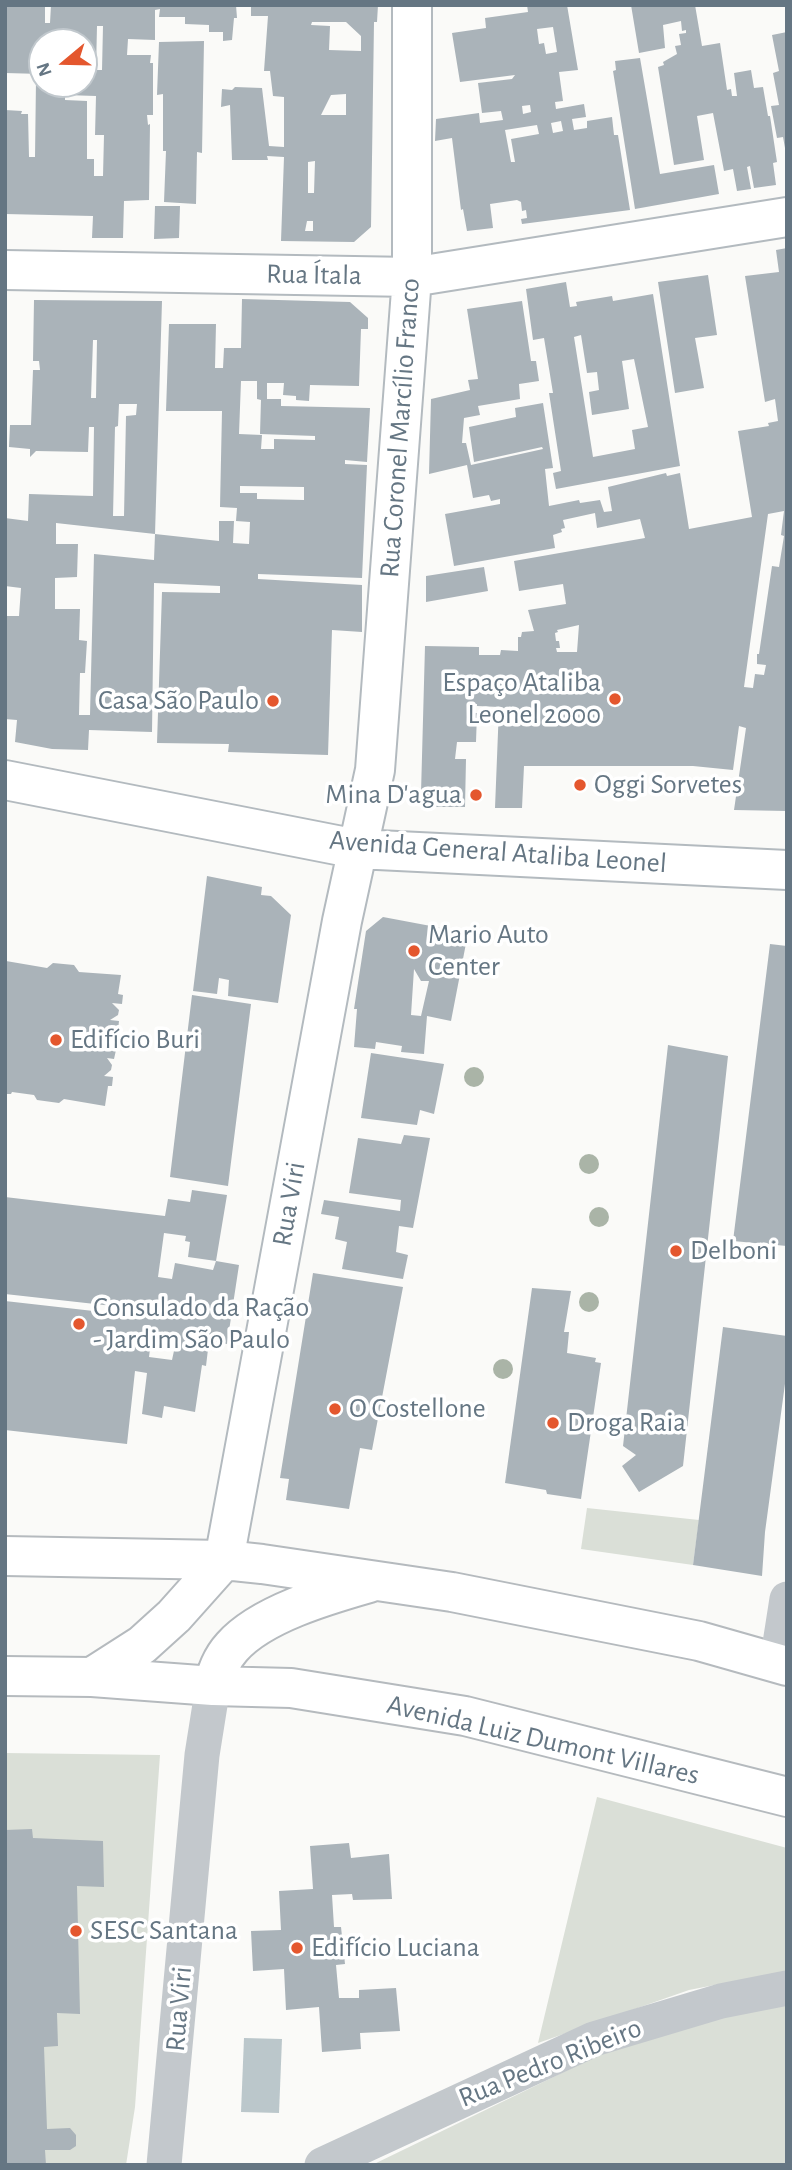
<!DOCTYPE html>
<meta charset="utf-8">
<style>
body{margin:0}
#map{position:relative;width:792px;height:2170px;overflow:hidden;background:#fafaf8;font-family:"Alegreya Sans",sans-serif}
canvas{display:block}
.frame{position:absolute;inset:0;border:7px solid #657683;pointer-events:none}
.north{position:absolute;left:28px;top:28px;width:70px;height:70px;box-sizing:border-box;background:#fff;border:2px solid #c1c8cd;border-radius:50%;rotate:251deg;font-size:19px;font-weight:700;line-height:28px;text-align:center;color:#657683}
.north::after{content:'';display:block;margin:auto;width:24px;height:32px;background:#e4572e;clip-path:polygon(50% 0,100% 100%,50% 72%,0 100%)}
</style>
<div id="map">
<canvas width="792" height="2170"></canvas>
<div class="frame"></div>
<div class="north">N</div>
</div>
<script>
const c = document.querySelector('canvas').getContext('2d');
c.lineJoin = 'round';
function paint(path, color) { c.fillStyle = color; c.fill(path, 'evenodd'); }
function strokePath(path, color, width, dash) { c.strokeStyle = color; c.lineWidth = width; c.lineCap = dash ? 'butt' : 'round'; c.setLineDash(dash || []); c.stroke(path); }
function drawText(font, color, halo, rows, align = 'center') {
  c.font = font + ' "Alegreya Sans",sans-serif'; c.lineWidth = 7; c.setLineDash([]); c.textBaseline = 'middle'; c.strokeStyle = halo; c.fillStyle = color; for (const [text, x, y, turn = 0] of rows) {
    c.save(); c.translate(x, y); c.rotate((+turn || 0) * Math.PI / 180); c.textAlign = isNaN(turn) ? turn : align; if (halo) c.strokeText(text, 0, 0); c.fillText(text, 0, 0); c.restore();
  }
}
const green = new Path2D(`
 M587 1508 699 1520 693 1565 581 1549Z
 M5 1753 160 1755 135 2107 126 2165H5Z
 M597 1797 787 1848V1971L689 1990 538 2043Z
 M787 2003V2165H372L603 2053 728 2015Z`);
const water = new Path2D(`
 M244 2038 282 2039 279 2113 241 2112Z`);
const building = new Path2D(`
 M5 5H45V23H50L51 5H236L237 18H234L232 40 223 41V32H209V25L185 24V17H159L160 9 155 10V40L128 39 127 55H151L150 63H153V115H147L148 125 150 124 149 200 124 201 123 238H92L93 216 5 214V110L22 111 21 114H28L29 157H35L36 80H42V84H84V42H42V74L5 73ZM97 26H103L102 70H96ZM65 95 96 96 95 135H104L103 176H94V159H87V101L65 100Z
 M251 5H378L377 22H374L371 227 354 242 281 241 284 157 267 156 268 160H232L230 105 221 107 222 89 232 90 235 87 262 88 269 146 284 147V97L273 96 270 71H264L268 16H251ZM312 22H346L361 36V51L329 50 330 26 311 25ZM346 94V115H321L331 95ZM315 161 314 193H308V162ZM307 221H313V231H305Z
 M527 5H567L578 70 559 72 563 101 555 102 556 109 584 104 586 117 572 119 574 130 587 128V121L612 117 614 135H618L630 210 522 224 521 219 527 218 526 210 522 211 521 202 517 200 490 204 493 228 467 231 463 209 461 210 452 138 435 141 436 119 479 113 480 123 503 120 501 111 482 113 478 83 512 79 515 75 460 82 452 33 486 28 485 18 528 12ZM553 27 557 52 546 54 544 43 539 44 537 29ZM530 105 531 112 523 114 522 106ZM561 121 563 131 553 133 551 123ZM537 125 539 134 511 139 515 162H511L505 130Z
 M631 5H695L702 46 720 43 727 90 731 89 732 96H737L734 73 751 70 754 88 763 87 768 116H770L777 162 773 163 776 185 754 188 750 166 747 167 751 189 737 191 733 169 724 171 713 113 697 116 704 160 674 165 658 67 664 65 663 62 677 54 675 46 681 45 679 34 686 33V30L682 31 681 21 663 25 665 48 639 53Z
 M787 32V148H785L783 137 777 138 771 106 779 105 773 73 779 71 772 35Z
 M204 41 202 153 197 152 196 204 164 202 166 151H163V94L157 95 159 42Z
 M640 58 660 174 714 165 719 194 635 209 613 71 616 70 615 61Z
 M155 206H180L179 238 154 239Z
 M787 248V811L734 810 746 728 739 726 733 770 693 766H524L522 808H495L499 707 477 706V704H472V713H477L476 742H457L455 759H466L465 807H434L421 793 425 646 479 647V655H500L501 650 518 651V637H521L522 632 534 631 528 610 566 604 563 584 519 591 514 561 645 538 640 519 597 528 595 513 563 520 565 528 561 529 562 532 553 535 555 548 454 566 445 514 500 504V499L491 501 489 495 473 498 467 465 429 474 431 399 470 390 468 380 478 379 467 309 522 301 531 361H536L539 381 519 384 520 399 478 406 480 415 464 418 462 443H466L471 465 543 449 542 447 474 462 469 427 516 417 515 408 543 403 553 468 545 469 549 506 579 500 580 503 600 500 604 512 612 511 608 487 666 473 667 476 680 473 689 529 752 517 738 431 769 426 768 423 778 421 775 399 765 402 745 276 779 272 776 250ZM784 511 781 535 784 536 779 567 772 566 759 654H757V664L766 665 764 675 755 674 753 688 744 687 768 514ZM579 625 577 652H557L556 648H560L559 641H556L555 633 558 632 557 630Z
 M708 275 717 335 695 338 704 388 675 393 658 282Z
 M566 282 570 307 577 306 576 302 612 296 613 301 653 294 680 466 556 489 553 473 561 471 549 393H553L544 338 533 340 526 289ZM581 335 587 373 597 372 599 390 589 392 592 415 629 409 622 361 634 359 648 427 632 430 635 449 593 457 574 337Z
 M242 299 350 302 368 318V329H361L359 386 310 385 309 401 296 400V396L283 395 284 383H267V399H281V406L370 408 367 462 345 460V464L367 465 362 578 258 574V579L362 585V632L332 630 328 755 228 752 229 744 157 743 162 592 220 593V586L154 583 152 732 89 730 88 750 52 749 15 742 17 720 5 719V616H19L21 588 5 586V518L28 521 29 494 93 496 94 427H89L88 452 36 451 30 457V449L9 447 10 425H31L33 370H40L39 361H33L34 300 162 301 155 534 219 541V521H234L233 543 249 544 250 522 236 521 237 508 220 507 222 411H166L169 324H216L215 368H223L224 348H241ZM93 340H97L96 398H91ZM241 381H257V399L261 400 260 434 315 436V440L274 439V449H261L262 435 239 434ZM119 404H137L136 415 126 416 124 516H113L115 427 118 426ZM240 486 304 487V500L257 499V493H240ZM56 523 155 534 154 560 94 554 90 715H79L80 673H85L87 641 79 640 80 609H55V578L77 577 78 544H56Z
 M484 567 488 591 426 602V576Z
 M207 876 262 887 261 895 271 896 291 915 278 1003 228 996 229 980 219 978 217 994 193 991Z
 M383 917 468 933 451 1021 427 1016 424 1054 401 1052 402 1046 376 1042 375 1049 354 1047 357 1009H354L366 931ZM414 969 421 981H429L421 1016 411 1015Z
 M770 944 787 946V1246L733 1241Z
 M6 961 47 968 53 963 74 965 79 972 121 975 118 994 123 995 122 1004 112 1003 119 1010 118 1015 110 1020 119 1021 118 1030 108 1029 106 1050H116L114 1059 107 1058 112 1065 111 1070 104 1076 113 1077 112 1086H108L105 1106 64 1099 59 1103 37 1100 34 1095 12 1092 11 1094H5Z
 M192 995 251 1004 228 1186 170 1177Z
 M668 1045 728 1056 683 1466 639 1492 622 1466 636 1455 623 1446Z
 M371 1053 444 1064 434 1114 420 1110 417 1125 361 1118Z
 M404 1135 430 1138 413 1228 399 1226 396 1252 408 1255 403 1279 342 1269 347 1242 335 1239 339 1217 321 1214 324 1200 400 1211 401 1200 349 1193 358 1138 401 1144Z
 M192 1190 227 1195 216 1261 188 1257 190 1242 185 1241 186 1236 164 1233 158 1277 172 1279 175 1263 213 1270 216 1261 239 1265 227 1344 209 1341 206 1366 202 1365 195 1412 164 1406 162 1418 142 1414 147 1373 135 1371 127 1444 5 1430V1301L129 1315 131 1308 5 1294V1197L165 1216 168 1199 190 1202ZM152 1333 177 1337 172 1360 149 1357Z
 M313 1273 403 1287 372 1450 360 1448 349 1509 286 1500 289 1479 280 1478Z
 M532 1288 571 1291 564 1332H569L567 1353 596 1358 595 1362 601 1363 581 1499 547 1494 546 1490 505 1483Z
 M723 1327 787 1336V1369L765 1532 762 1576 693 1565Z
 M32 1829 33 1838 103 1841 104 1887 77 1886 80 2014 57 2013 58 2046 44 2047 47 2129 70 2128 76 2135V2146L70 2150H45L46 2165H5V1830Z
 M349 1843 351 1858 389 1854 392 1899 353 1900 352 1894 332 1895 334 1927H341L345 1964 336 1965 339 1998H359V1990L396 1988 400 2031 360 2033 361 2049 322 2052 319 2007 286 2010 284 1969 253 1971 251 1931 281 1930 279 1891 313 1889 310 1846Z`);
const street = new Path2D(`
 M777 1663 787 1599
 M164 2165 202 1755 213 1686
 M322 2165 594 2039 721 2001 787 1988`);
const secondary = new Path2D(`
 M5 270 412 277 787 217
 M5 780 357 849 787 870
 M224 1560 342 921 375 770 412 277V5`);
const primary = new Path2D(`
 M5 1556 224 1560 262 1564 452 1592 699 1641 787 1666
 M5 1676 92 1677 213 1686 291 1688 465 1716 787 1797
 M92 1677 142 1645 174 1616 224 1560
 M213 1686C217 1672 221 1659 232 1647 261 1614 327 1595 369 1583`);
const trees = [
 [474,1077],
 [589,1164],
 [599,1217],
 [589,1302],
 [503,1369]
];
const markers = [
 [615,699,7,"#e4572e"],
 [273,701,7,"#e4572e"],
 [580,785,7,"#e4572e"],
 [476,795,7,"#e4572e"],
 [414,951,7,"#e4572e"],
 [56,1040,7,"#e4572e"],
 [676,1251,7,"#e4572e"],
 [79,1324,7,"#e4572e"],
 [335,1409,7,"#e4572e"],
 [553,1423,7,"#e4572e"],
 [76,1931,7,"#e4572e"],
 [297,1948,7,"#e4572e"]
];
const streetNames = [
 ["Rua Ítala",314,275,1],
 ["Rua Coronel Marcílio Franco",400,428,-86],
 ["Avenida General Ataliba Leonel",498,852,4],
 ["Rua Viri",289,1204,-80],
 ["Avenida Luiz Dumont Villares",543,1740,13],
 ["Rua Viri",179,2009,-85],
 ["Rua Pedro Ribeiro",550,2063,-22]
];
const poiNames = [
 ["Espaço Ataliba",601,683,"right"],
 ["Leonel 2000",601,715,"right"],
 ["Casa São Paulo",259,701,"right"],
 ["Oggi Sorvetes",594,785],
 ["Mina D'agua",462,795,"right"],
 ["Mario Auto",428,935],
 ["Center",428,967],
 ["Edifício Buri",70,1040],
 ["Delboni",690,1251],
 ["Consulado da Ração",93,1308],
 ["- Jardim São Paulo",93,1340],
 ["O Costellone",349,1409],
 ["Droga Raia",567,1423],
 ["SESC Santana",90,1931],
 ["Edifício Luciana",311,1948]
];
paint(green, '#dadfd7');
paint(water, '#bbc7cb');
paint(building, '#aab3b9');
strokePath(secondary, '#b3babf', 42);
strokePath(primary, '#b5babe', 42);
strokePath(street, '#c3c8cc', 35);
strokePath(secondary, '#fff', 38);
strokePath(primary, '#fff', 38);
c.fillStyle = '#aab4a7';
for (const [x, y] of trees) { c.beginPath(); c.arc(x, y, 10, 0, 2 * Math.PI); c.fill(); }
for (const [x, y, r, color] of markers) { const dot = new Path2D(); dot.arc(x, y, r, 0, 2 * Math.PI); c.fillStyle = color; c.fill(dot); strokePath(dot, '#fff', 2.5); }
drawText('28px', '#657683', '#fff', streetNames);
drawText('28px', '#657683', '#fff', poiNames, 'left');
</script>
